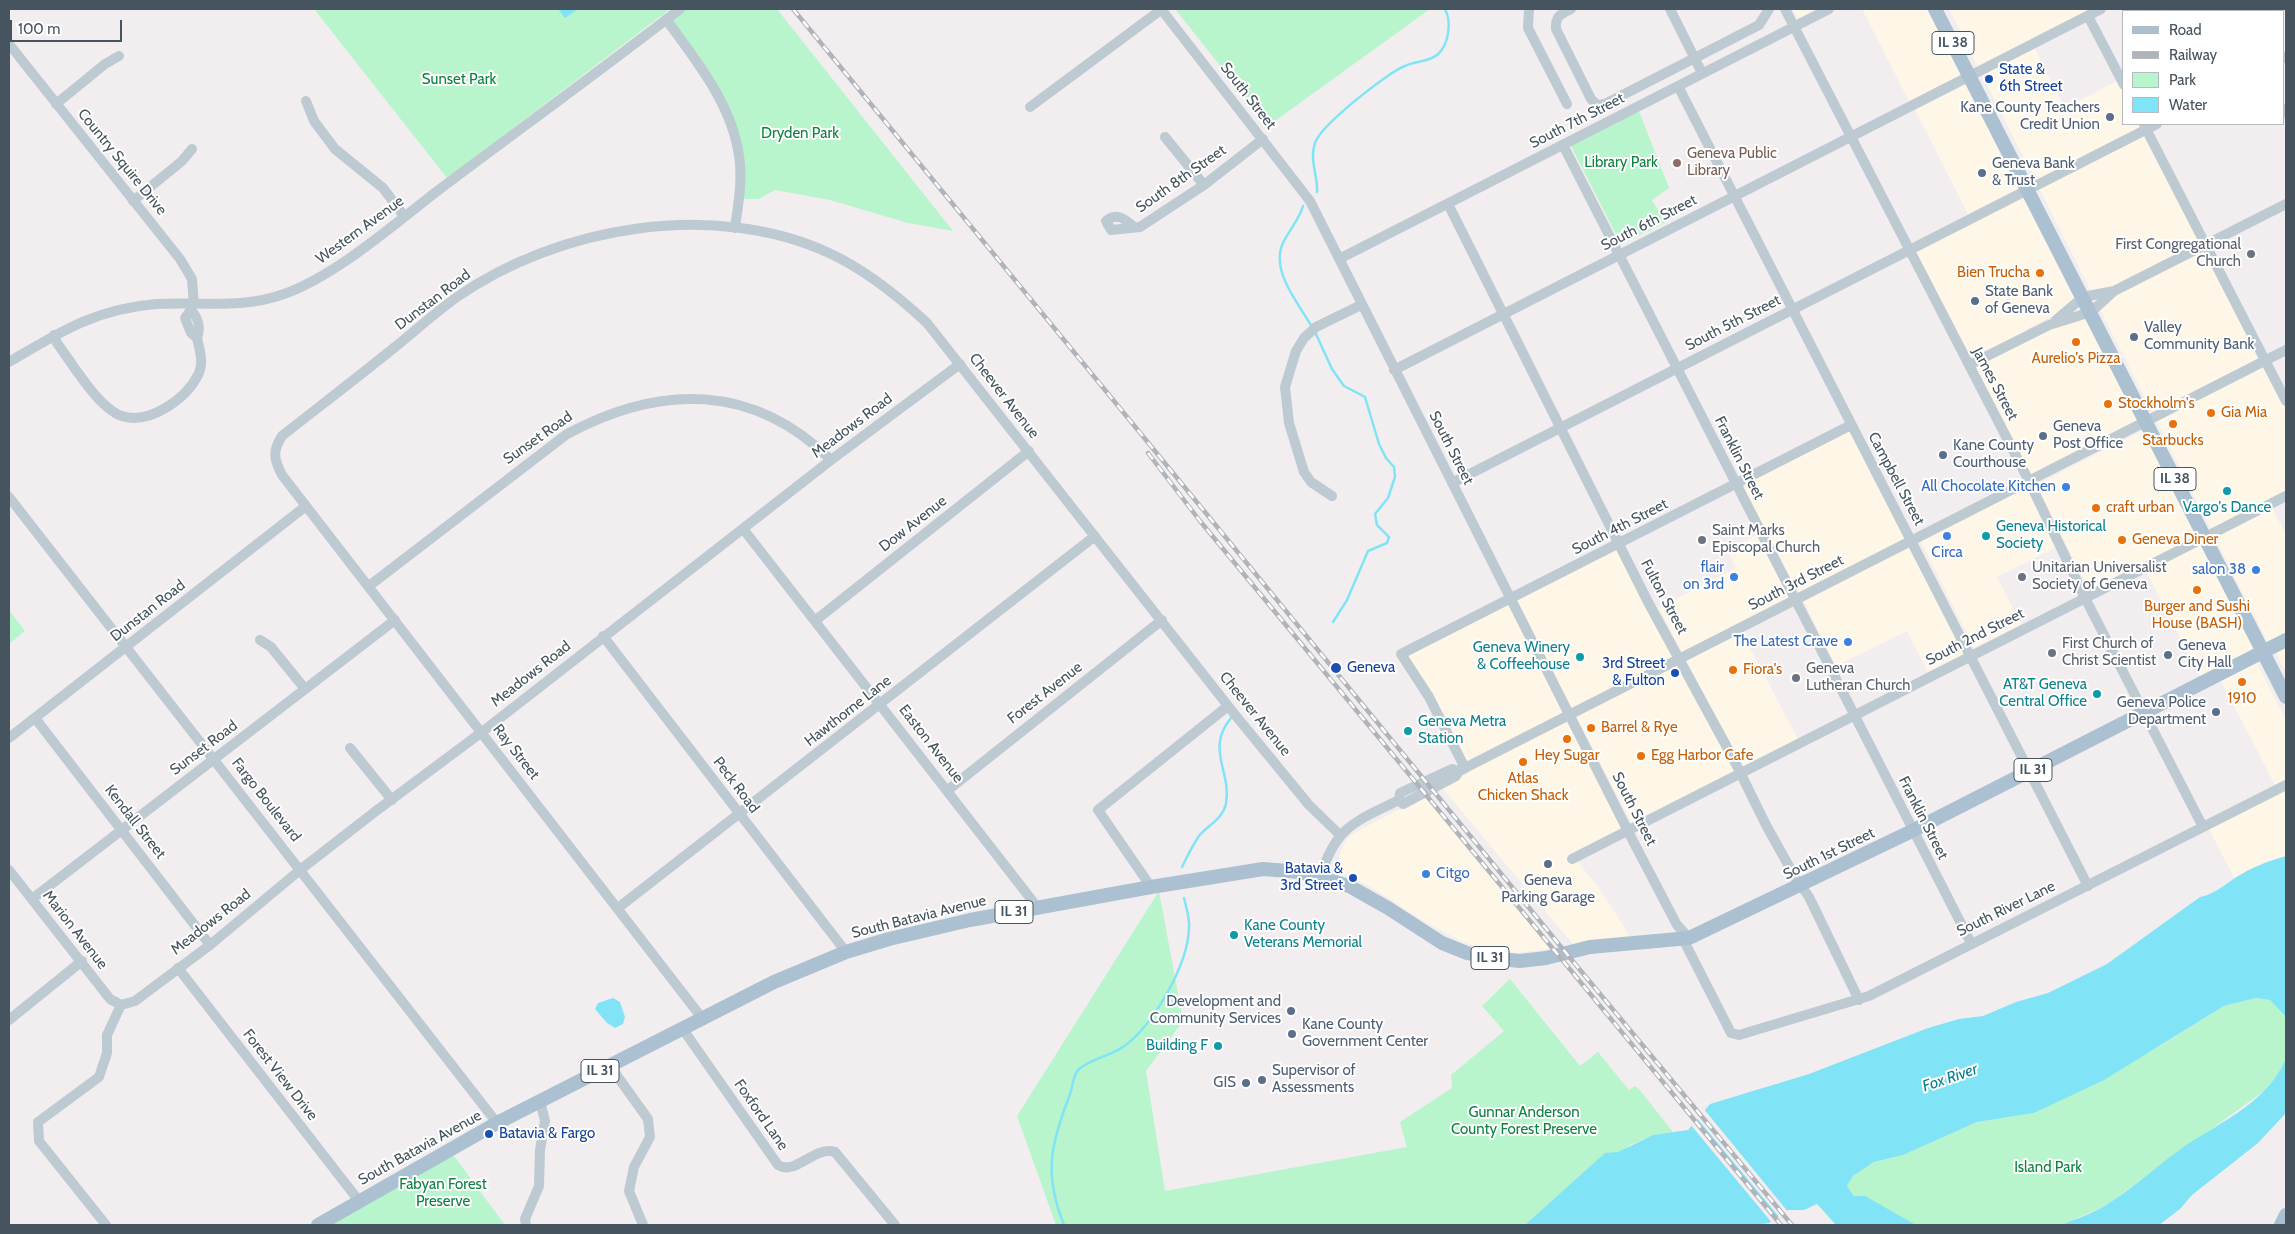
<!DOCTYPE html>
<style>
body{margin:0}
#map{position:relative;width:2295px;height:1234px;overflow:hidden;background:#f2eeef;font-family:Cabin,sans-serif}
canvas{display:block}
.frame{position:absolute;inset:0;border:10px solid #45545e;pointer-events:none}
.legend{position:absolute;left:2122px;top:10px;width:162px;height:115px;box-sizing:border-box;background:#fff;border:1px solid #b5bbbf;margin:0;padding:6px 9px;list-style:none;font-size:15px;color:#45545e}
.legend li{display:flex;align-items:center;gap:10px;height:25px}
.legend b{width:25px;border:1px solid #b5bbbf}
.scale{position:absolute;left:10px;top:20px;width:112px;height:22px;box-sizing:border-box;border:2px solid #45545e;border-top:0;padding-left:6px;font-size:15px;line-height:18px;white-space:nowrap;color:#45545e;-webkit-text-stroke:4px #fff;paint-order:stroke}
</style>
<div id="map">
<canvas width="2295" height="1234"></canvas>
<div class="frame"></div>
<ul class="legend">
<li><b style="height:6px;background:#abc0d1"></b>Road</li>
<li><b style="height:6px;background:#b0b4ba"></b>Railway</li>
<li><b style="height:14px;background:#b8f4cc"></b>Park</li>
<li><b style="height:14px;background:#80e4f6"></b>Water</li>
</ul>
<div class="scale">100 m</div>
</div>
<script>
const c = document.querySelector('canvas').getContext('2d');
c.lineJoin = 'round';
function paint(path, color) { c.fillStyle = color; c.fill(path, 'evenodd'); }
function strokePath(path, color, width, dash) { c.strokeStyle = color; c.lineWidth = width; c.lineCap = dash ? 'butt' : 'round'; c.setLineDash(dash || []); c.stroke(path); }
function drawText(font, color, halo, rows, align = 'center') {
  c.font = font + ' Cabin,sans-serif'; c.lineWidth = 4; c.setLineDash([]); c.textBaseline = 'middle'; c.strokeStyle = halo; c.fillStyle = color; for (const [text, x, y, turn = 0] of rows) {
    c.save(); c.translate(x, y); c.rotate((+turn || 0) * Math.PI / 180); c.textAlign = isNaN(turn) ? turn : align; if (halo) c.strokeText(text, 0, 0); c.fillText(text, 0, 0); c.restore();
  }
}
const commercial = new Path2D(`
 M1793 9H1816L1798 18Z
 M1862 9H1927L1961 75 1909 101Z
 M1949 9H2090L2030 39 2065 108 2119 80 2124 89V124H2143L2286 408V490L2268 500 2286 535V633L2268 643Z
 M1967 84 2019 188 1968 214 1915 110Z
 M2023 196 2078 303 2027 329 2028 333 1969 362 1912 252Z
 M2083 310 2139 419 2031 474 1975 365Z
 M1852 429 1907 537 1798 593 1743 485Z
 M2144 430 2197 536 2089 590 2036 485Z
 M2026 487 2057 547 1997 577 2021 624 1974 648 1920 540Z
 M1759 534 1791 596 1682 652 1659 608 1736 568 1727 550Z
 M2201 543 2255 650 2201 678 2146 571Z
 M1912 545 1967 652 1928 672 1907 631 1836 666 1803 600Z
 M1620 548 1674 656 1571 708 1517 600Z
 M1510 602 1626 830 1574 857 1601 891 1631 938 1593 940 1573 944 1442 788 1450 782 1469 773 1427 690 1405 655Z
 M1741 631 1799 741 1743 770 1686 660Z
 M2286 647V672L2276 653Z
 M1680 663 1736 771 1632 824 1576 716Z
 M2257 663 2286 720V779L2275 785 2221 681Z
 M2286 786V856L2268 861 2234 878 2208 827Z
 M1428 794 1556 948 1515 953 1481 948 1463 942 1427 923 1374 889 1340 871 1339 856 1347 839 1354 833Z`);
const green = new Path2D(`
 M314 9H670L447 178Z
 M686 9H777L953 231 908 223 830 200 775 190 759 199H742L735 124 670 21Z
 M1175 9H1430L1268 126Z
 M1639 111 1669 188 1652 200 1665 223 1621 244 1571 146Z
 M9 610 25 631 9 644Z
 M1159 891 1183 1021 1146 1071 1165 1191 1407 1147 1400 1122 1452 1088 1451 1075 1504 1031 1482 1006 1510 979 1580 1066 1598 1052 1629 1090 1635 1086 1639 1089 1673 1132 1653 1135 1630 1145 1525 1225H1056L1017 1116Z
 M2256 998 2270 1000 2286 1017V1058L2281 1071 2264 1091 2105 1206 2061 1225H1916L1854 1196 1847 1186 1853 1176 1874 1162 1903 1155 1977 1122 2034 1113 2160 1046 2224 1006Z
 M451 1152 505 1225H330Z`);
const water = new Path2D(`
 M558 9H578L565 18Z
 M2286 856V1017L2270 1000 2256 998 2224 1006 2104 1080 2034 1113 1977 1122 1903 1155 1874 1162 1853 1176 1847 1186 1854 1196H1865L1916 1225H1836L1817 1204 1804 1210H1788L1769 1223 1755 1225H1525L1605 1153 1618 1152 1653 1135 1688 1130 1710 1104 1809 1074 1928 1028 1959 1019 1983 1016 2016 1002 2048 993 2107 964 2200 897C2214 894 2223 886 2235 878 2250 868 2268 861 2286 856Z
 M613 998 620 1002 625 1017 623 1024 615 1028 607 1023 595 1009 598 1003Z
 M2286 1058V1113L2258 1143 2192 1195 2180 1209 2159 1225H2061C2075 1219 2092 1214 2106 1205 2134 1188 2158 1165 2185 1146 2221 1122 2269 1101 2286 1058Z`);
const pier = new Path2D(`
 M1703 1108 1789 1213 1780 1218 1696 1117Z
 M1694 1119 1777 1220 1773 1224 1690 1124Z`);
const stream = new Path2D(`
 M1317 192C1318 175 1309 160 1315 143 1320 126 1388 72 1405 66 1415 61 1429 62 1437 55 1449 45 1452 22 1445 9
 M1303 206C1299 220 1289 230 1283 243 1270 271 1299 304 1312 327
 M1315 332 1332 369 1344 386 1365 397 1379 444 1386 458 1394 467 1395 477 1388 498 1375 514 1377 525 1389 537 1387 543 1368 551 1347 600 1333 622
 M1182 867C1187 857 1192 846 1199 836 1208 825 1222 820 1226 804 1232 772 1205 749 1231 718
 M1064 1225C1044 1175 1050 1146 1069 1097 1073 1088 1072 1076 1079 1069 1091 1059 1110 1056 1123 1047 1153 1026 1188 965 1189 928 1190 918 1186 907 1184 898`);
const minor = new Path2D(`
 M1161 9 1310 201 1633 841 1677 925 1689 938
 M1529 9 1528 28 1567 104
 M1571 9C1561 14 1555 16 1556 29L1591 99 1597 105 1605 104 1759 25 1769 9
 M1670 9 1702 73
 M1785 9 2029 481 2085 598 2203 827
 M2233 9 2234 11
 M2088 16 2124 85
 M666 19C696 61 732 104 739 156 743 180 738 205 735 228
 M9 44 180 259 192 279 194 305
 M2284 58 2286 57
 M1678 86 2088 886
 M306 101 314 121 335 149 383 188 404 216
 M56 104 105 64 119 56
 M1030 107 1162 9
 M2284 109 2286 113
 M2144 125 2286 401
 M1165 137 1204 185
 M1563 145 1971 943
 M133 201 182 161 192 149
 M1448 204 1648 602 1735 762 1766 825 1795 877 1809 897 1859 1000
 M1134 227C1125 219 1117 212 1106 221L1111 230 1140 227 1204 185 1263 139
 M1339 259 1829 9
 M191 310C199 319 201 327 197 338L191 333 185 318Z
 M2056 320 2083 297 2114 291
 M54 335 57 343C72 363 98 408 122 416 149 425 186 399 198 375 204 363 200 351 197 338
 M9 362C60 332 95 309 156 304 201 301 239 310 284 294 335 276 392 226 436 192 517 131 600 71 680 9
 M1969 365 2049 325 2091 312 2114 291 2286 204
 M1394 370 2101 9
 M1452 483 2157 124
 M1332 496 1311 482 1304 472 1289 423 1285 387 1296 351 1304 338 1316 327 1361 305
 M9 497 497 1123
 M744 530 1038 908
 M369 586 567 434C660 384 753 383 831 460
 M816 620 1029 451
 M603 636 846 952
 M260 640 271 647 305 689
 M35 718 210 945
 M9 738 306 506
 M350 748 392 800
 M1465 768 1429 697 1401 654 1851 425
 M948 790 1162 620
 M1399 800 1403 804 1456 776 1459 771 2286 350
 M1572 859 2286 496
 M9 870 110 999 121 1005
 M1321 876C1335 827 1356 821 1399 800L1400 793 1452 769 1459 771
 M1151 887 1098 810 1228 706
 M32 899 395 620
 M618 908 1095 536
 M1683 939 1731 1033 1739 1035 1869 996 2286 785
 M178 968 359 1201
 M121 1005 135 1001 210 945 300 870 376 811 482 732 831 460 960 364
 M702 1018 282 475C274 460 272 451 282 436 320 406 358 377 395 347 416 330 436 312 457 297 559 226 714 200 829 253 866 270 897 295 927 323L1236 716 1309 805 1340 835
 M9 1020 82 961
 M682 1028 778 1165C796 1176 815 1145 835 1152L895 1225
 M610 1066 648 1119 650 1137 634 1167 629 1191 643 1225
 M106 1225 39 1141 38 1122 99 1077 107 1053V1035L121 1005
 M526 1225 525 1219 539 1186 540 1150 545 1121 540 1101`);
const major = new Path2D(`
 M1935 9 2286 697
 M318 1225 497 1123 774 982 846 952 889 939 970 920 1151 887 1263 869 1300 872 1349 886 1388 908 1442 943 1467 953 1490 958 1520 961 1546 958 1590 947 1689 938 1912 831 2286 640
 M2281 1225 2286 1215`);
const rail = new Path2D(`
 M793 9 1571 959 1792 1225
 M1148 453 1200 521 1781 1225`);
const markers = [
 [1989,79,5,"#1a4fb4"],
 [2110,117,5,"#5c6f8a"],
 [1677,163,5,"#8d6e63"],
 [1982,173,5,"#5c6f8a"],
 [2251,254,5,"#6b7280"],
 [2040,273,5,"#e8710a"],
 [1975,301,5,"#5c6f8a"],
 [2134,337,5,"#5c6f8a"],
 [2076,342,5,"#e8710a"],
 [2108,404,5,"#e8710a"],
 [2211,413,5,"#e8710a"],
 [2173,424,5,"#e8710a"],
 [2043,436,5,"#5c6f8a"],
 [1943,455,5,"#5c6f8a"],
 [2066,487,5,"#3f7fe0"],
 [2227,491,5,"#0f9aa8"],
 [2096,508,5,"#e8710a"],
 [1947,536,5,"#3f7fe0"],
 [1986,536,5,"#0f9aa8"],
 [1702,540,5,"#6b7280"],
 [2122,540,5,"#e8710a"],
 [2256,570,5,"#3f7fe0"],
 [1734,577,5,"#3f7fe0"],
 [2022,577,5,"#6b7280"],
 [2197,590,5,"#e8710a"],
 [1848,642,5,"#3f7fe0"],
 [2052,653,5,"#6b7280"],
 [2168,655,5,"#5c6f8a"],
 [1580,657,5,"#0f9aa8"],
 [1336,668,6,"#1a4fb4"],
 [1733,670,5,"#e8710a"],
 [1675,673,5,"#1a4fb4"],
 [1796,678,5,"#6b7280"],
 [2242,682,5,"#e8710a"],
 [2097,694,5,"#0f9aa8"],
 [2216,712,5,"#5c6f8a"],
 [1591,728,5,"#e8710a"],
 [1408,731,5,"#0f9aa8"],
 [1567,739,5,"#e8710a"],
 [1641,756,5,"#e8710a"],
 [1523,762,5,"#e8710a"],
 [1548,864,5,"#5c6f8a"],
 [1426,874,5,"#3f7fe0"],
 [1353,878,5,"#1a4fb4"],
 [1234,935,5,"#0f9aa8"],
 [1291,1011,5,"#5c6f8a"],
 [1292,1034,5,"#5c6f8a"],
 [1218,1046,5,"#0f9aa8"],
 [1262,1080,5,"#5c6f8a"],
 [1246,1083,5,"#5c6f8a"],
 [489,1134,5,"#1a4fb4"]
];
const shields = [
 [1953,43,42],
 [2175,479,42],
 [2033,770,38],
 [1014,912,38],
 [1490,958,38],
 [600,1071,38]
];
const shieldNames = [
 ["IL 38",1953,43],
 ["IL 38",2175,479],
 ["IL 31",2033,770],
 ["IL 31",1014,912],
 ["IL 31",1490,958],
 ["IL 31",600,1071]
];
const transitNames = [
 ["State &",1999,70],
 ["6th Street",1999,87],
 ["3rd Street",1665,664,"right"],
 ["& Fulton",1665,681,"right"],
 ["Geneva",1347,668],
 ["Batavia &",1343,869,"right"],
 ["3rd Street",1343,886,"right"],
 ["Batavia & Fargo",499,1134]
];
const parkNames = [
 ["Sunset Park",459,80],
 ["Dryden Park",800,134],
 ["Library Park",1621,163],
 ["Gunnar Anderson",1524,1113],
 ["County Forest Preserve",1524,1130],
 ["Island Park",2048,1168],
 ["Fabyan Forest",443,1185],
 ["Preserve",443,1202]
];
const streetNames = [
 ["South Street",1248,96,52],
 ["South 7th Street",1577,121,-27],
 ["Country Squire Drive",122,162,51],
 ["South 8th Street",1181,179,-35],
 ["South 6th Street",1649,223,-27],
 ["Western Avenue",360,230,-36],
 ["Dunstan Road",433,300,-37],
 ["South 5th Street",1733,323,-27],
 ["James Street",1995,384,62],
 ["Cheever Avenue",1004,396,52],
 ["Meadows Road",852,426,-37],
 ["Sunset Road",538,438,-35],
 ["South Street",1451,448,63],
 ["Franklin Street",1739,458,63],
 ["Campbell Street",1896,479,62],
 ["Dow Avenue",913,524,-38],
 ["South 4th Street",1620,527,-27],
 ["South 3rd Street",1796,583,-27],
 ["Fulton Street",1664,597,62],
 ["Dunstan Road",148,611,-38],
 ["South 2nd Street",1975,637,-27],
 ["Meadows Road",531,674,-38],
 ["Forest Avenue",1045,693,-38],
 ["Hawthorne Lane",848,711,-38],
 ["Cheever Avenue",1255,714,51],
 ["Easton Avenue",931,744,52],
 ["Sunset Road",204,748,-37],
 ["Ray Street",516,752,52],
 ["Peck Road",736,785,53],
 ["Fargo Boulevard",266,800,52],
 ["South Street",1634,809,63],
 ["Franklin Street",1923,818,63],
 ["Kendall Street",135,822,52],
 ["South 1st Street",1829,854,-26],
 ["South River Lane",2006,909,-26],
 ["South Batavia Avenue",919,917,-14],
 ["Meadows Road",211,922,-38],
 ["Marion Avenue",75,930,52],
 ["Forest View Drive",280,1075,52],
 ["Foxford Lane",761,1115,55],
 ["South Batavia Avenue",420,1148,-29]
];
const serviceNames = [
 ["Kane County Teachers",2100,108,"right"],
 ["Credit Union",2100,125,"right"],
 ["Geneva Bank",1992,164],
 ["& Trust",1992,181],
 ["State Bank",1985,292],
 ["of Geneva",1985,309],
 ["Valley",2144,328],
 ["Community Bank",2144,345],
 ["Geneva",2053,427],
 ["Post Office",2053,444],
 ["Kane County",1953,446],
 ["Courthouse",1953,463],
 ["Geneva",2178,646],
 ["City Hall",2178,663],
 ["Geneva Police",2206,703,"right"],
 ["Department",2206,720,"right"],
 ["Geneva",1548,881,"center"],
 ["Parking Garage",1548,898,"center"],
 ["Development and",1281,1002,"right"],
 ["Community Services",1281,1019,"right"],
 ["Kane County",1302,1025],
 ["Government Center",1302,1042],
 ["Supervisor of",1272,1071],
 ["Assessments",1272,1088],
 ["GIS",1236,1083,"right"]
];
const educationNames = [
 ["Geneva Public",1687,154],
 ["Library",1687,171]
];
const worshipNames = [
 ["First Congregational",2241,245,"right"],
 ["Church",2241,262,"right"],
 ["Saint Marks",1712,531],
 ["Episcopal Church",1712,548],
 ["Unitarian Universalist",2032,568],
 ["Society of Geneva",2032,585],
 ["First Church of",2062,644],
 ["Christ Scientist",2062,661],
 ["Geneva",1806,669],
 ["Lutheran Church",1806,686]
];
const foodNames = [
 ["Bien Trucha",2030,273,"right"],
 ["Aurelio's Pizza",2076,359,"center"],
 ["Stockholm's",2118,404],
 ["Gia Mia",2221,413],
 ["Starbucks",2173,441,"center"],
 ["craft urban",2106,508],
 ["Geneva Diner",2132,540],
 ["Burger and Sushi",2197,607,"center"],
 ["House (BASH)",2197,624,"center"],
 ["Fiora's",1743,670],
 ["1910",2242,699,"center"],
 ["Barrel & Rye",1601,728],
 ["Hey Sugar",1567,756,"center"],
 ["Egg Harbor Cafe",1651,756],
 ["Atlas",1523,779,"center"],
 ["Chicken Shack",1523,796,"center"]
];
const shopNames = [
 ["All Chocolate Kitchen",2056,487],
 ["Circa",1947,553,"center"],
 ["flair",1724,568],
 ["on 3rd",1724,585],
 ["salon 38",2246,570],
 ["The Latest Crave",1838,642],
 ["Citgo",1436,874,"left"]
];
const cultureNames = [
 ["Vargo's Dance",2227,508,"center"],
 ["Geneva Historical",1996,527],
 ["Society",1996,544],
 ["Geneva Winery",1570,648,"right"],
 ["& Coffeehouse",1570,665,"right"],
 ["AT&T Geneva",2087,685,"right"],
 ["Central Office",2087,702,"right"],
 ["Geneva Metra",1418,722],
 ["Station",1418,739],
 ["Kane County",1244,926],
 ["Veterans Memorial",1244,943],
 ["Building F",1208,1046,"right"]
];
const waterNames = [
 ["Fox River",1950,1078,-19]
];
paint(commercial, '#fef6e6');
paint(green, '#b8f4cc');
paint(water, '#80e4f6');
paint(pier, '#f2eeef');
strokePath(stream, '#80e4f6', 2.5);
strokePath(minor, '#becad2', 10);
strokePath(major, '#abc0d1', 14);
strokePath(rail, '#b0b4ba', 4.5);
strokePath(rail, '#fff', 2.5, [8]);
for (const [x, y, r, color] of markers) { const dot = new Path2D(); dot.arc(x, y, r, 0, 2 * Math.PI); c.fillStyle = color; c.fill(dot); strokePath(dot, '#fff', 2); }
for (const [x, y, w] of shields) { const box = new Path2D(); box.roundRect(x - w / 2, y - 11.5, w, 23, 4); c.fillStyle = '#fff'; c.fill(box); strokePath(box, '#45545e', 1); }
drawText('bold 14px', '#45545e', null, shieldNames);
drawText('15px', '#164399', '#fff', transitNames, 'left');
drawText('15px', '#0c8341', '#fff', parkNames);
drawText('15px', '#45545e', '#fff', streetNames);
drawText('15px', '#4e5e75', '#fff', serviceNames, 'left');
drawText('15px', '#785e54', '#fff', educationNames, 'left');
drawText('15px', '#5b616d', '#fff', worshipNames, 'left');
drawText('15px', '#c56008', '#fff', foodNames, 'left');
drawText('15px', '#366cbe', '#fff', shopNames, 'right');
drawText('15px', '#0d838f', '#fff', cultureNames, 'left');
drawText('italic 16px', '#037f95', '#fff', waterNames);
</script>
